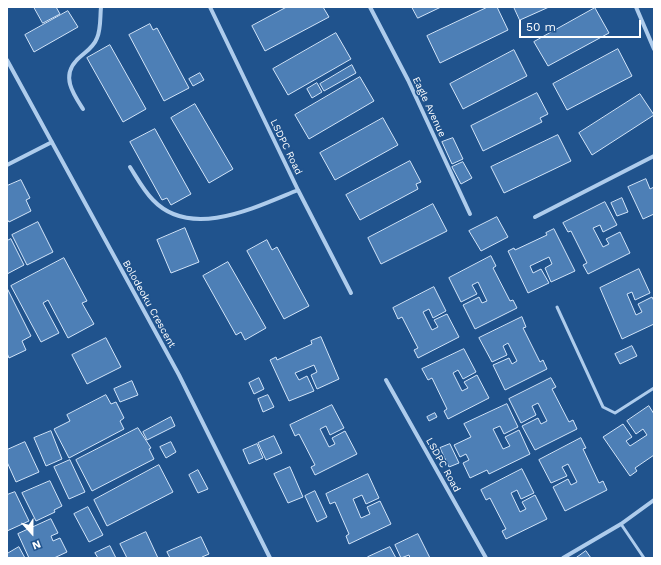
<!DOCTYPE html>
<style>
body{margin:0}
#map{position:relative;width:661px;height:565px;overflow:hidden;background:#20538d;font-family:"Work Sans",sans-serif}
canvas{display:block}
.frame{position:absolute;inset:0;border:8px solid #fff;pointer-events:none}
.north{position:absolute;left:12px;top:513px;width:40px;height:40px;-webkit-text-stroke:3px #20538d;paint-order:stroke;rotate:159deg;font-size:11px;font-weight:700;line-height:16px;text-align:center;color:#fff}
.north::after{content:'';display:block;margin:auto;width:14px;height:18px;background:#fff;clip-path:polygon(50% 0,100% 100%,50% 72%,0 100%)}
.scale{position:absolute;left:519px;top:20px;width:122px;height:18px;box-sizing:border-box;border:2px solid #fff;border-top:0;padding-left:5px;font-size:12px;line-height:14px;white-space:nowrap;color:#fff;-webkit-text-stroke:3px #20538d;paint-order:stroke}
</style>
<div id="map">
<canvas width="661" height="565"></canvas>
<div class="frame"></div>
<div class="north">N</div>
<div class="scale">50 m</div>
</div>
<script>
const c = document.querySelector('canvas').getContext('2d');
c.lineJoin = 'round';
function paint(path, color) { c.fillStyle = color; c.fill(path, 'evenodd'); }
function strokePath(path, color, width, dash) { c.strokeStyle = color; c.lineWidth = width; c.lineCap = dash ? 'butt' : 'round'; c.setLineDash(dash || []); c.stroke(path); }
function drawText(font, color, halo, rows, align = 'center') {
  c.font = font + ' "Work Sans",sans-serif'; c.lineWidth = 3.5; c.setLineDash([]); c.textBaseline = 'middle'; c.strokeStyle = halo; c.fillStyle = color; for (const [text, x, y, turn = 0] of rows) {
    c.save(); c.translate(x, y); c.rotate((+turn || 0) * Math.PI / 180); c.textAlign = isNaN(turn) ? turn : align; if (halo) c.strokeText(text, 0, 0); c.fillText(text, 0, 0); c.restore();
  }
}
const building = new Path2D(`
 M34 7H56L60 14 43 23Z
 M287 7H323L329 17 265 51 252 26Z
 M412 7H441L418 18Z
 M488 7H497L508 30 440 63 427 36Z
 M514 7H549L520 20Z
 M595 8 609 33 548 66 534 42Z
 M68 11 78 27 34 52 25 35Z
 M150 24 153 30 157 28 189 88 164 101 129 35Z
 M336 33 351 59 288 95 273 69Z
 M110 45 146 109 123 122 87 58Z
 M618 49 632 76 567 110 553 84Z
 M514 50 527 76 463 109 450 84Z
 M352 65 356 73 324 91 320 84Z
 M200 73 204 80 193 86 189 79Z
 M360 77 374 101 309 139 295 115Z
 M317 83 322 92 312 98 307 89Z
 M537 93 548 114 540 118 542 122 483 151 471 126Z
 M640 94 654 115 592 155 579 133Z
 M195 104 233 169 209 183 171 118Z
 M383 118 398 145 335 180 320 153Z
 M155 129 191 194 171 205 167 198 162 200 130 142Z
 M558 135 571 161 504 193 491 167Z
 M453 138 463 159 452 164 442 142Z
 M410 161 421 182 416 184 418 189 360 220 346 195Z
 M463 162 472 178 461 184 452 167Z
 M646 179 650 189 654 187V214L643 219 628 187Z
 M21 180 30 198 26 200 31 211 9 222 7 219V186Z
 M622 198 628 212 617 216 611 203Z
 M605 202 617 225 603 232 600 225 593 228 603 247 609 244 606 239 620 232 630 253 588 274 583 265 587 263 571 231 568 232 563 223Z
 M433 204 447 231 381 264 368 238Z
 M497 217 508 237 481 251 469 231Z
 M38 222 53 252 27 265 12 235Z
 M185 228 199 262 171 273 157 240Z
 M554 229 575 271 551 282 545 268 552 264 549 257 530 266 533 273 541 269 549 283 528 293 508 251 514 248 515 250 547 235 546 233Z
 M11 239 24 265 7 274V241Z
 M267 240 272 250 277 247 309 306 284 319 247 251Z
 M491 256 496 266 493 268 510 301 513 300 517 308 475 329 463 305 479 297 482 303 487 301 478 282 472 285 477 294 461 302 449 278Z
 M64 258 87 301 82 303 94 324 68 338 48 300 43 303 59 333 41 342 11 286Z
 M228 262 266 328 245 340 241 332 236 335 203 276Z
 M639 269 650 293 635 300 632 292 627 294 636 315 642 312 638 304 652 297 654 301V324L622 339 600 288Z
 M434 287 446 311 433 318 429 309 423 312 432 330 438 327 434 320 447 314 459 337 418 358 414 350 418 348 402 317 398 319 393 308Z
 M7 288 31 336 22 341 26 350 9 358 7 353Z
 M522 317 526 327 523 328 540 362 543 360 547 369 505 390 493 365 509 358 512 364 517 361 508 343 503 346 507 355 492 362 479 338Z
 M321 337 339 379 317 389 311 375 317 372 314 365 295 373 299 380 307 376 314 391 289 401 270 360 276 357 277 360 312 344 311 341Z
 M106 338 121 367 87 384 72 355Z
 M632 346 637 356 620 364 615 354Z
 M464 349 476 372 463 379 458 370 453 373 462 391 468 388 464 382 477 375 489 398 448 419 444 411 447 409 432 378 428 380 422 369Z
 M259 378 264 389 254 394 249 383Z
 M551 378 556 387 552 389 569 422 573 420 577 429 535 450 522 426 538 418 541 424 547 421 538 403 532 406 536 415 521 423 509 399Z
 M132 381 138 395 120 402 114 389Z
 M106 395 111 404 116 402 124 418 120 421 124 429 69 458 54 429 70 421 67 415Z
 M268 395 274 407 263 412 258 399Z
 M507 404 518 427 504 434 500 426 493 429 503 449 510 446 505 437 519 430 530 454 489 474 487 470 470 478 463 463 469 460 466 454 460 457 454 445 471 437 464 424Z
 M332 405 344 428 330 435 326 426 320 429 329 447 335 444 332 438 345 431 357 454 315 475 311 467 315 465 299 434 295 436 290 425Z
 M649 406 654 414V455L635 468 637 471 630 476 603 437 623 424 632 437 626 441 630 446 647 435 643 429 636 434 627 421Z
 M435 413 437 417 429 421 427 417Z
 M171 417 175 426 147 440 143 432Z
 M138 428 151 448 149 449 154 459 92 491 76 460Z
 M51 431 62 459 46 466 34 438Z
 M274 436 282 453 266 460 258 443Z
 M581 438 586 448 583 449 599 483 603 481 607 490 565 511 553 487 568 479 571 485 577 482 568 464 562 467 567 476 551 483 539 460Z
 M25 442 39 472 16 482 7 462V450Z
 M171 442 176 452 166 458 160 447Z
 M257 444 263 458 249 464 243 450Z
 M450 444 459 463 449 467 440 448Z
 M70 460 85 492 69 499 54 467Z
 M159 465 173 492 107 526 94 500Z
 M290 467 303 497 288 503 274 474Z
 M522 469 534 493 521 499 517 490 511 493 520 512 526 509 522 502 535 495 547 519 506 539 502 531 506 529 490 498 486 500 481 490Z
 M198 470 208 489 198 493 189 475Z
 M368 474 379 498 366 504 362 495 353 499 361 518 370 514 367 507 380 501 391 524 349 544 346 536 349 534 335 502 330 504 326 494Z
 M50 481 62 506 54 510 55 512 36 521 22 493Z
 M315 491 327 517 317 522 305 496Z
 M15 492 29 521 7 531V495Z
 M88 507 103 535 89 542 74 514Z
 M51 519 58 533 51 536 53 541 60 538 67 552 54 558H29L18 534Z
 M146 532 158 558H127L120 544Z
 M418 534 430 558H410L409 555 401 558 395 545Z
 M201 537 209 554 202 557 203 558H170L167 552Z
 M110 546 116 558H98L95 553Z
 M19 547 25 558H7V554Z
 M390 547 396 558H369L368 557Z
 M586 551 591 558H576Z`);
const lane = new Path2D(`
 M557 307 603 407 615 413 654 388
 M621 524 644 558`);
const street = new Path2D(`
 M210 7 298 190 351 293
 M370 7 408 80 470 214
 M636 7 654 49
 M7 60 179 375 270 558
 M83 109C74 95 61 77 76 61 83 53 93 49 97 38 101 29 100 17 101 7
 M7 165 52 142
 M130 167C137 178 144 191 153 200 191 240 256 207 298 190
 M535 217 654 156
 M386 380 486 558
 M563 558 621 524 654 500`);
const streetNames = [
 ["Eagle Avenue",429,107,65],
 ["LSDPC Road",286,147,64],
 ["Bolodeoku Crescent",149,304,61],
 ["LSDPC Road",443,465,61]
];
paint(building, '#4d7fb6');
strokePath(building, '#d3e5f9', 1);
strokePath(lane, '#aeccec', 3);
strokePath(street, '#aeccec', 4);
drawText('10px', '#fff', '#20538d', streetNames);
</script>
